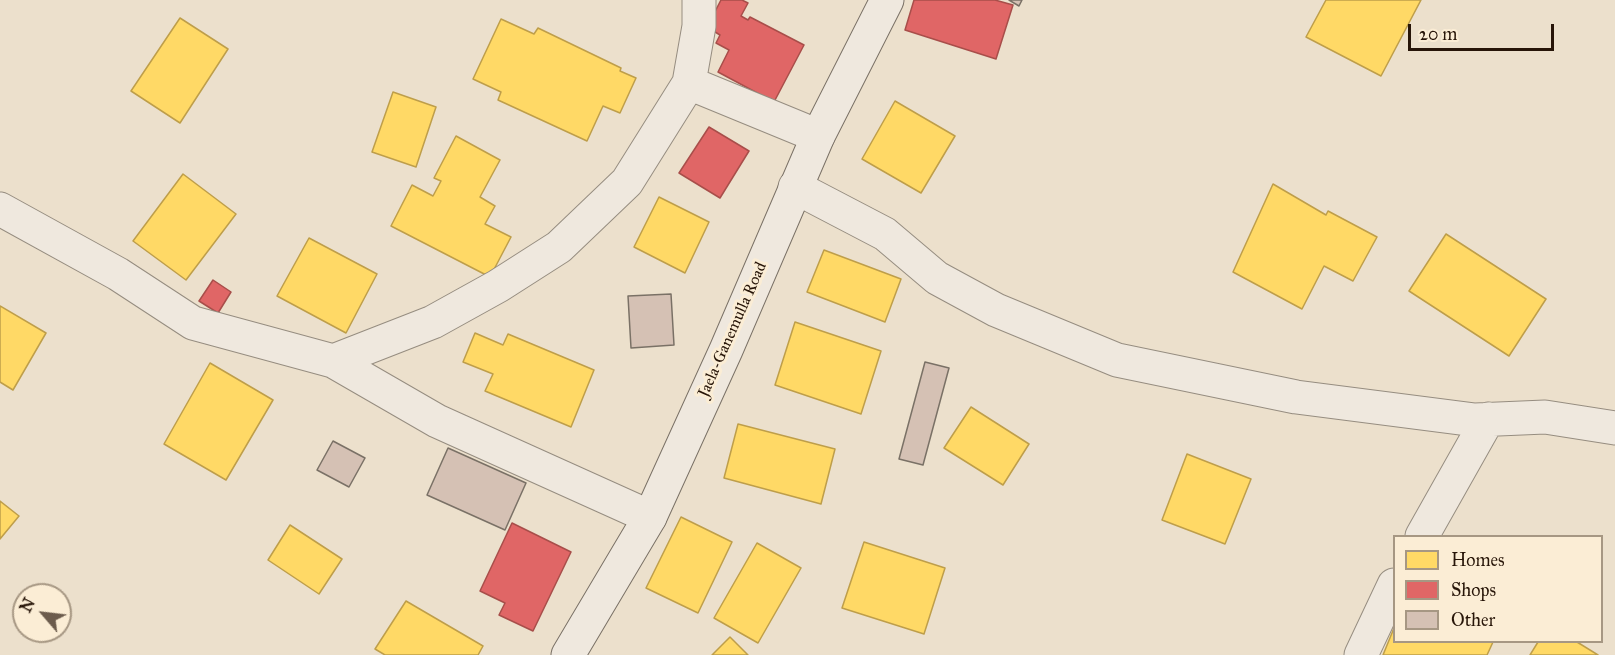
<!DOCTYPE html>
<style>
body{margin:0}
#map{position:relative;width:1615px;height:655px;overflow:hidden;background:#ece0cc;font-family:"IM FELL Great Primer",serif}
canvas{display:block}
.legend{position:absolute;left:1393px;top:535px;width:210px;height:108px;box-sizing:border-box;background:#fbedd5;border:2px solid #a69783;margin:0;padding:8px 10px;list-style:none;font-size:18px;color:#271508}
.legend li{display:flex;align-items:center;gap:12px;height:30px}
.legend b{width:30px;border:2px solid #a69783}
.north{position:absolute;left:12px;top:583px;width:60px;height:60px;box-sizing:border-box;background:#fbedd5;border:2px solid #a69783;border-radius:50%;rotate:298deg;font-size:16px;font-weight:700;line-height:24px;text-align:center;color:#271508}
.north::after{content:'';display:block;margin:auto;width:21px;height:27px;background:#6c5c4d;clip-path:polygon(50% 0,100% 100%,50% 72%,0 100%)}
.scale{position:absolute;left:1408px;top:24px;width:146px;height:27px;box-sizing:border-box;border:3px solid #271508;border-top:0;padding-left:8px;font-size:18px;line-height:21px;white-space:nowrap;color:#271508;-webkit-text-stroke:4px #fbedd5;paint-order:stroke}
</style>
<div id="map">
<canvas width="1615" height="655"></canvas>
<ul class="legend">
<li><b style="height:16px;background:#ffd966"></b>Homes</li>
<li><b style="height:16px;background:#e06666"></b>Shops</li>
<li><b style="height:16px;background:#d5c1b4"></b>Other</li>
</ul>
<div class="north">N</div>
<div class="scale">20 m</div>
</div>
<script>
const c = document.querySelector('canvas').getContext('2d');
c.lineJoin = 'round';
function paint(path, color) { c.fillStyle = color; c.fill(path, 'evenodd'); }
function strokePath(path, color, width, dash) { c.strokeStyle = color; c.lineWidth = width; c.lineCap = dash ? 'butt' : 'round'; c.setLineDash(dash || []); c.stroke(path); }
function drawText(font, color, halo, rows, align = 'center') {
  c.font = font + ' "IM FELL Great Primer",serif'; c.lineWidth = 6; c.setLineDash([]); c.textBaseline = 'middle'; c.strokeStyle = halo; c.fillStyle = color; for (const [text, x, y, turn = 0] of rows) {
    c.save(); c.translate(x, y); c.rotate((+turn || 0) * Math.PI / 180); c.textAlign = isNaN(turn) ? turn : align; if (halo) c.strokeText(text, 0, 0); c.fillText(text, 0, 0); c.restore();
  }
}
const homes = new Path2D(`
 M1326 0H1421L1381 76 1306 37Z
 M180 18 228 49 180 123 131 91Z
 M501 19 534 34 538 28 621 68 620 71 636 78 620 113 603 106 587 141 498 100 501 92 473 79Z
 M393 92 436 107 416 167 372 152Z
 M895 101 955 136 921 193 862 159Z
 M456 136 500 160 480 197 495 206 485 224 511 237 490 277 391 226 412 185 433 196 441 181 434 178Z
 M183 174 236 214 186 280 133 241Z
 M1273 184 1326 215 1328 211 1377 237 1353 281 1324 266 1302 309 1233 272Z
 M659 197 709 222 685 273 634 247Z
 M1446 234 1546 299 1509 356 1409 291Z
 M309 238 377 274 346 333 277 296Z
 M824 250 901 279 885 322 807 292Z
 M0 306 46 333 13 390 0 382Z
 M795 322 881 351 861 414 775 385Z
 M475 333 503 345 508 334 594 370 571 427 485 391 493 374 463 362Z
 M210 363 273 400 226 480 164 444Z
 M971 407 1029 444 1003 485 944 448Z
 M738 424 835 449 821 504 724 478Z
 M1187 454 1251 479 1225 544 1162 520Z
 M0 501 19 516 0 539Z
 M681 517 732 542 698 613 646 588Z
 M290 525 342 559 319 594 268 560Z
 M864 542 945 568 924 634 842 608Z
 M757 543 801 568 758 643 714 618Z
 M406 601 483 646 478 655H385L375 649Z
 M1394 628V642H1493L1487 655H1383Z
 M730 637 748 655H712Z
 M1538 642H1577L1598 655H1530Z`);
const shops = new Path2D(`
 M721 0H742L748 3 741 16 748 20 750 17 804 45 774 102 718 72 729 50 716 43 720 35 707 27Z
 M914 0H995L1013 5 996 59 905 30Z
 M709 127 749 151 720 198 679 173Z
 M213 280 231 292 218 313 199 301Z
 M512 523 571 552 533 631 499 615 505 603 480 591Z`);
const building = new Path2D(`
 M1009 0H1022L1019 6Z
 M671 294 674 345 631 348 628 296Z
 M925 362 949 368 923 465 899 459Z
 M333 441 365 458 349 487 317 470Z
 M448 448 526 483 505 530 427 495Z`);
const street = new Path2D(`
 M689 83 818 136
 M795 187 885 234 937 278 996 310 1117 360 1296 397 1475 420 1545 417 1615 428
 M0 209 118 274 193 323 333 361 437 421 650 517
 M333 361 433 322 498 286 559 247 627 182 689 83 699 26V0
 M1422 536 1488 419
 M1361 655 1394 585`);
const secondary = new Path2D(`
 M568 655 650 517 726 350 818 136 887 0`);
const streetNames = [
 ["Jaela-Ganemulla Road",733,330,-66]
];
paint(homes, '#ffd966');
strokePath(homes, '#be9e4a', 1.5);
paint(shops, '#e06666');
strokePath(shops, '#a84e4a', 1.5);
paint(building, '#d5c1b4');
strokePath(building, '#7a7166', 1.5);
strokePath(street, '#968d80', 35);
strokePath(secondary, '#7a7166', 35);
strokePath(street, '#efe8de', 33);
strokePath(secondary, '#efe8de', 33);
drawText('16px', '#271508', '#fbedd5', streetNames);
</script>
